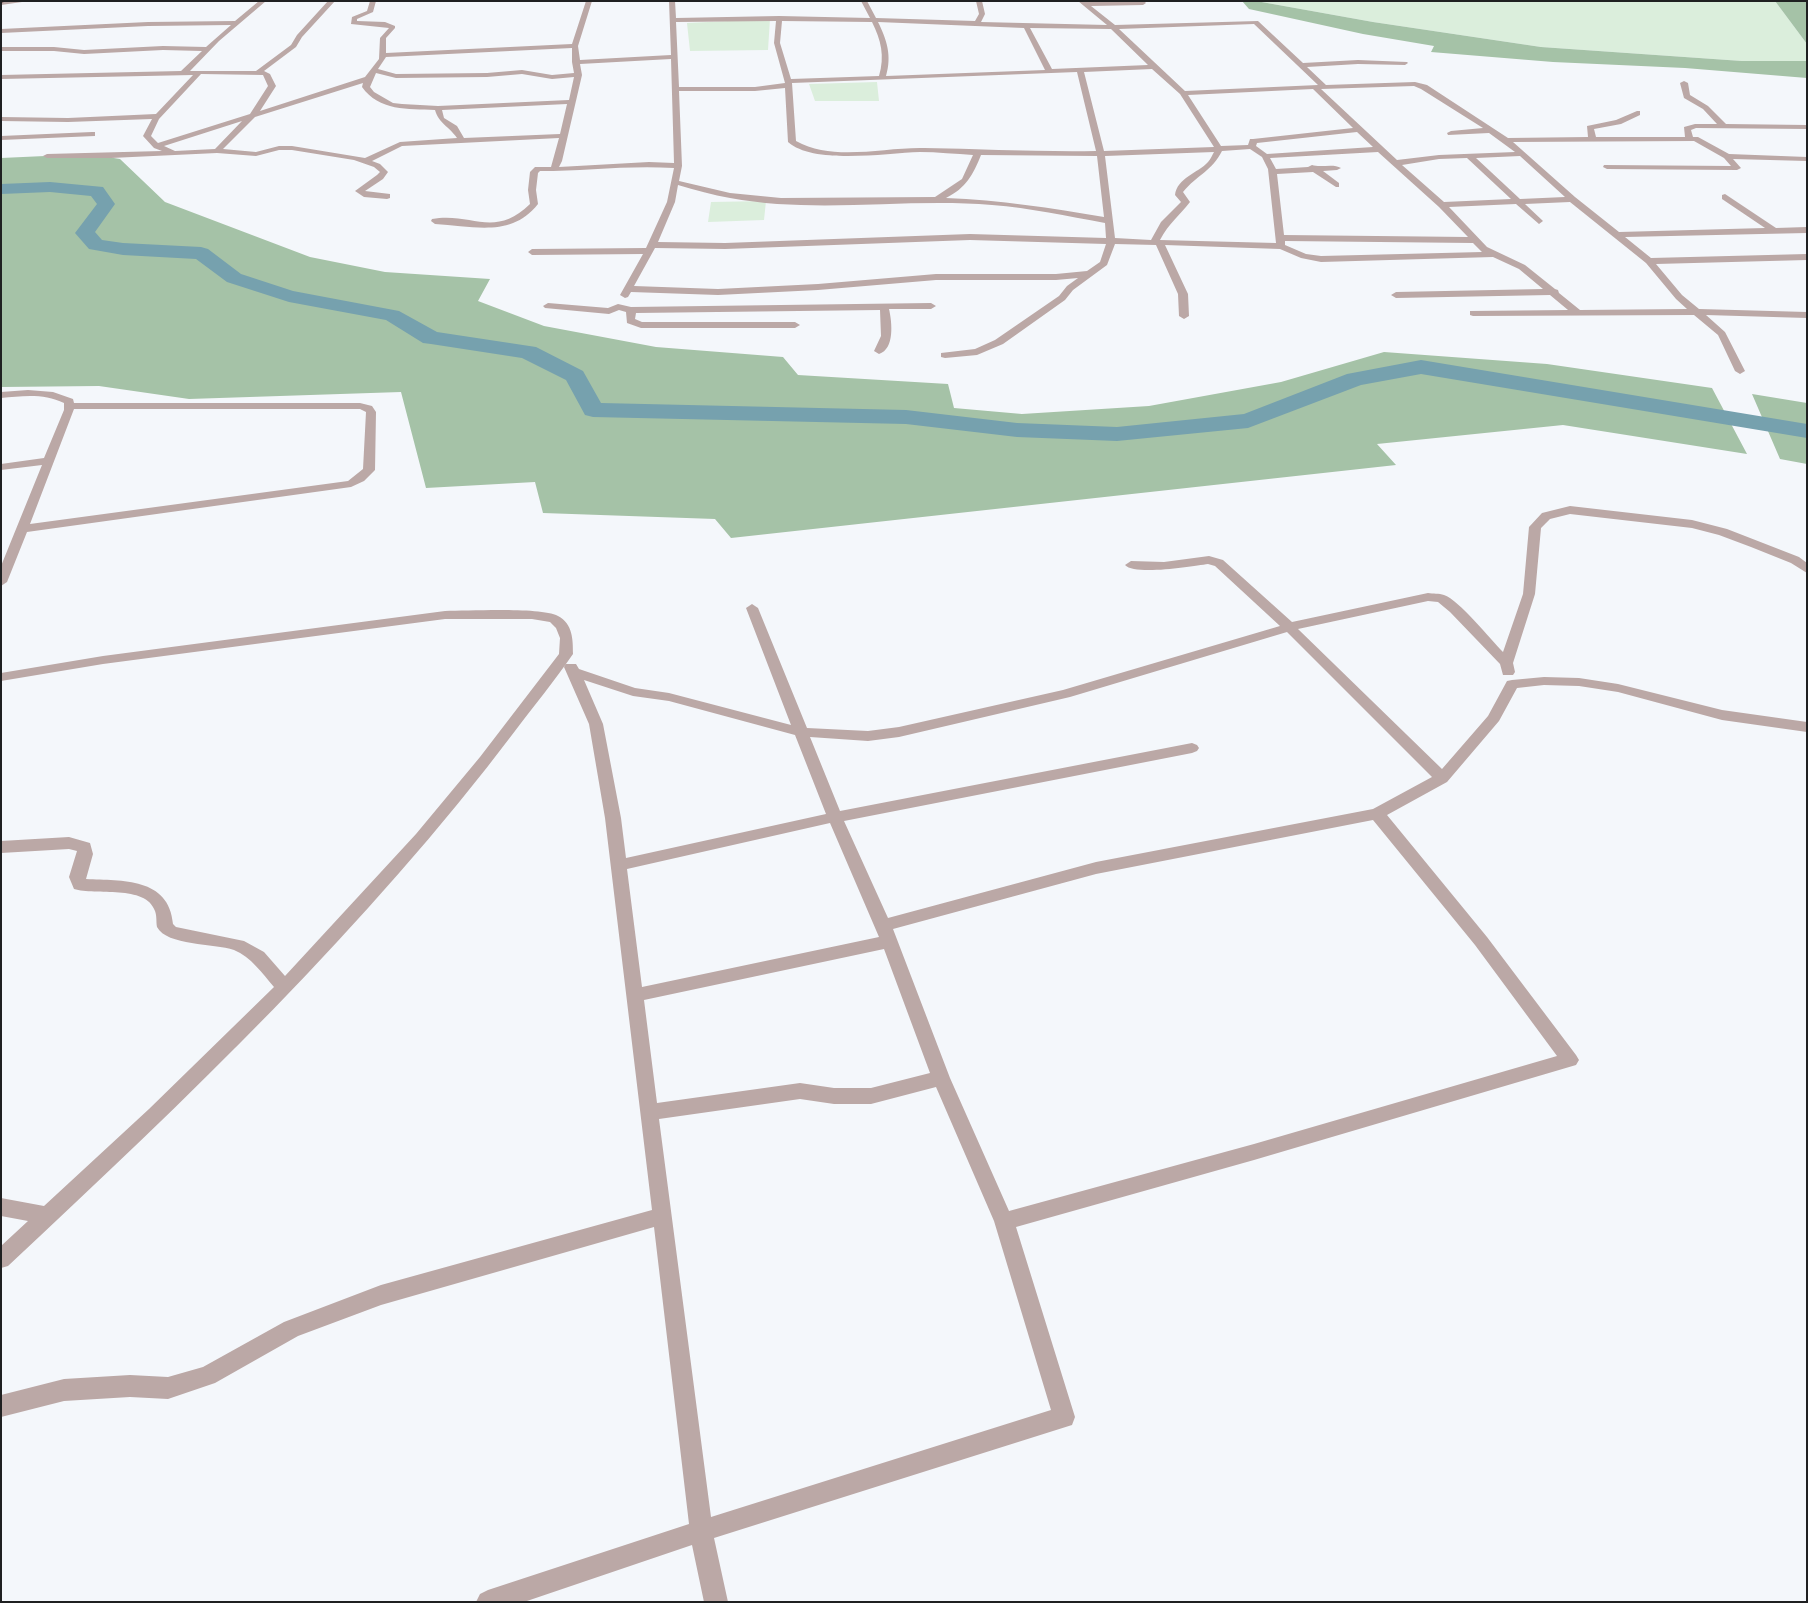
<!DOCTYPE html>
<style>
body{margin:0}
#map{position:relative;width:1808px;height:1603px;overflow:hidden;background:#f4f7fb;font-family:Signika,sans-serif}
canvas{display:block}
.frame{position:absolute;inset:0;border:2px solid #1f2021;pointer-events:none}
</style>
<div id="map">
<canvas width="1808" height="1603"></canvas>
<div class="frame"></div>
</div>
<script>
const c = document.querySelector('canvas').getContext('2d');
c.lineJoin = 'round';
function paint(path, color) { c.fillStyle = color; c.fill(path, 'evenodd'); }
const green = new Path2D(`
 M1256 1H1775L1807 44V61H1742L1541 47 1373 22Z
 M770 19 768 50 690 51 687 23Z
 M877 82 879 101H815L809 84Z
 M766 201 764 220 708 222 711 202Z`);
const forest = new Path2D(`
 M1242 1H1256L1373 22 1541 47 1742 61H1807V78L1685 68 1553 62 1431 52 1434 46 1363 34 1249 9Z
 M1775 1H1807V44Z
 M89 154 120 159 165 202 310 257 385 272 490 279 478 301 544 326 656 347 783 357 798 375 948 384 954 408 1022 414 1149 406 1281 382 1384 352 1547 364 1712 388 1747 454 1563 425 1377 444 1396 465 731 538 715 519 543 513 535 482 426 488 401 392 189 399 99 386 1 387V158Z
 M1752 394 1807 403V464L1780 459Z`);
const river = new Path2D(`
 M50 182 103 187 115 204 95 232 102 240 123 243 201 247 208 249 241 274 293 291 399 311 437 332 536 347 583 371 601 403 906 410 1017 423 1117 427 1244 414 1347 374 1421 360 1807 424V438L1421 374 1361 385 1248 428 1117 441 1017 437 906 424 593 417 585 415 566 380 522 358 431 344 423 343 386 320 289 302 227 282 196 259 123 255 89 249 75 233 97 204 91 196 50 192 1 194V184Z`);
const street = new Path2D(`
 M1 1H29L1 5Z
 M259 1H266L219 41 190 71H256L291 45 297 35 328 1H335L302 37 296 47 264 71 270 74 276 86 260 111 365 77 379 59 380 38 389 28 351 24 352 17 367 11 370 1H376L373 12 357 19V21L385 22 395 26V28L386 38V53L572 44 586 1H592L578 46 580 60 671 55 669 1H675L676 18 779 16 870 18 861 1H867L876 18 975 21 979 14 976 1H982L985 14 981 22 1107 25 1078 1H1144L1146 3 1143 5 1091 6 1115 25 1258 21 1303 63 1358 60 1407 62 1408 63 1405 65 1358 64 1307 67 1326 85 1415 82 1427 85 1508 138 1588 137 1587 126 1616 120 1637 111H1640V115L1621 124 1594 129 1596 137H1685L1684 127 1695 124H1717L1703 109 1684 98 1680 83 1684 81 1688 83 1690 95 1708 106 1726 124 1807 125V129L1696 128 1691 130 1693 137H1698L1729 154 1807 157V161L1733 159 1741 168 1737 170 1607 169 1603 167 1604 165 1731 166 1724 158 1694 141 1513 142 1575 197 1619 232 1765 228 1722 199V195L1725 194 1776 228 1807 227V233L1625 237 1651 258 1807 254V260L1656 264 1682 295 1699 309 1807 312V318L1706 315 1725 332 1745 371 1740 374 1735 371 1718 335 1694 315 1473 316 1470 315V311L1568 310 1550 295 1396 298 1391 295 1396 292 1543 289 1519 269 1493 257 1321 262 1301 258 1280 249 1165 245 1188 294 1189 316 1184 319 1179 316 1178 294 1156 245 1115 244 1107 265 1073 290 1065 300 1003 344 977 355 945 358 941 357V353L975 349 995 340 1059 296 1067 286 1078 278 1056 280H936L818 290 718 295 631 292 628 297 625 298 620 295 643 254 532 255 528 252 532 249 646 248 667 202 674 168C629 165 584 171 540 171L538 173 536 190 538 204C511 238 474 226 435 224L431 221 432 219C472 212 494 239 530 204L528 190 530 172 535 167H551L559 138 402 146 372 161 380 164 388 172 383 179 365 191 390 194V198L387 199 364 197 355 191 377 175 380 172 374 167 354 160 292 150H279L256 156 217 153 111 158H47L43 156 47 154 162 151 154 148 143 136 152 119 68 122 1 121V117L68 118 156 114 193 75 1 79V75L181 71 202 51 163 50 84 54 54 51H1V47H54L84 50 163 46 206 47 231 25 148 26 1 33V29L148 22 235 21ZM776 21 774 43 785 83 755 87H679L676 22ZM782 21 872 22C881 40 885 56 879 76L791 79 780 43ZM878 22 1024 28 1045 70 886 76C892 56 887 40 878 22ZM1254 24 1318 85 1185 91 1119 29ZM1030 28 1111 29 1148 65 1052 69ZM572 48V62L574 73 552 75 522 70 487 73 396 74 378 69 386 57ZM671 59 674 163 649 162 559 167 562 161 582 75 580 64ZM1152 69 1180 94 1214 147 1104 151 1084 72ZM1077 72 1096 151C1039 152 982 149 924 148 883 147 834 162 796 141L792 83ZM376 73 396 78 487 77 522 74 552 79 574 77 569 100 438 106 402 104 393 103 374 92 370 87ZM201 74 263 75 268 86 250 114 158 143 151 136 159 119ZM363 83 362 87C379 111 408 109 435 110 439 124 449 126 457 138L400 142 365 158 292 146H279L256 152 223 149 255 117ZM1414 86 1421 89 1483 128 1451 131 1447 133 1448 135 1489 133 1515 152 1439 155 1397 160 1321 89ZM785 88 788 142C814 165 886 153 920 152 937 152 956 154 973 155L962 179 935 197 781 198 730 193 679 181 682 166 679 91H755ZM1313 89 1353 128 1253 139H1250L1248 145 1221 146 1188 95ZM567 104 560 134 464 138 457 126 444 118 442 110ZM242 121 215 149 175 151 164 146ZM1357 132 1373 147 1267 154 1256 146 1257 143ZM1250 149 1262 157 1268 169 1276 243 1160 240C1169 223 1179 216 1190 202L1183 192C1197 175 1212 171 1222 151ZM1214 152C1212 155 1211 159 1208 162 1198 173 1177 178 1175 195L1181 202 1161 222 1151 240 1115 238 1105 156ZM1378 152 1439 207 1468 237 1284 235 1277 174 1313 172 1336 187H1339V183L1323 171 1337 170 1341 168C1333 163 1321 168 1312 165L1308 167 1276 169 1270 158ZM981 155 1097 156 1104 217C1051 208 1000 200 946 198 966 188 973 175 981 155ZM1520 156 1565 197 1520 199 1476 158ZM1467 158 1511 199 1444 202 1402 165 1439 159ZM678 185C695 190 713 195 730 198 816 214 905 198 992 205 1030 208 1067 216 1105 223L1106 238 970 234 725 243 658 242 675 202ZM1570 202 1646 263 1676 299 1687 309 1580 310 1559 293 1558 290 1555 289 1525 265 1487 247 1449 207 1516 204 1539 224 1543 221 1525 204ZM970 240 1106 244 1100 262 1087 271 1056 274H936L818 284 718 289 634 286 655 248 725 249ZM1285 241 1473 243 1482 252 1321 256 1306 254 1285 245Z
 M92 132H95V136L1 140V136Z
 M548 303 608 308 618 304 631 307 931 303 936 306 931 309H889C892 322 895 349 879 354L874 351 881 336 880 310 636 313 635 319 642 322H795L800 325 795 328H641L627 323 626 312 619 310 609 314 545 308 543 306Z
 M28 390 53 392 73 399 74 403H360L372 406 376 412 375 470 364 481 351 487 27 532 7 582 1 586V566L42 465 1 470V464L44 458 64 410V403C44 393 22 396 1 398V392ZM74 409H360L366 412 363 469 348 481 30 524Z
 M1570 506 1692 520 1727 529 1799 557 1807 563V573L1791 563 1751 547 1719 535 1692 528 1570 514 1550 519 1541 528 1535 594 1513 663 1515 672 1513 675H1503L1500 664 1450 612 1438 602 1428 601 1298 629 1442 769 1488 716 1507 681 1512 680 1544 677 1579 678 1618 684 1722 710 1807 722V732L1722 720 1618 692 1579 686 1544 685 1517 688 1499 721 1447 782 1387 815 1487 937 1576 1055 1579 1060 1576 1065 1254 1160 1016 1227 1075 1417 1072 1425 714 1538 728 1602H704L692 1545 524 1602H476L480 1594 488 1590 689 1524 654 1227 381 1305 298 1336 215 1383 168 1399 130 1397 64 1401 1 1417V1395L64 1379 130 1375 168 1377 203 1367 284 1322 381 1285 652 1210 605 818 589 724 564 667 566 664H576L579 669 635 688 669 693 791 725 746 608 752 604 758 608 807 728 868 731 899 727 1063 690 1280 626 1215 566 1208 564C1193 566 1135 576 1125 565L1131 561 1164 562 1209 556 1223 560 1292 622 1428 593C1433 594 1439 593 1444 595 1459 600 1490 639 1503 652L1523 594 1529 527 1542 513ZM1287 632 1432 777 1373 809 1096 862 888 918 844 821 1192 753 1197 751 1199 748 1197 745 1192 743 840 811 810 737 868 741 899 737 1070 697ZM584 680 633 696 669 701 795 735 826 814 626 858 621 818 603 724ZM1373 820 1475 945 1557 1056 1254 1144 1009 1211 950 1078 893 929 1096 874ZM830 823 879 937 642 987 627 869ZM884 949 930 1073 871 1088H834L800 1083 657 1103 644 1000ZM936 1087 994 1221 1051 1410 711 1517 659 1119 800 1099 834 1104H871Z
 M445 611C469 611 540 607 558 616 573 624 573 640 573 654 555 680 534 706 515 731 366 928 188 1098 8 1266L1 1268V1246L28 1221 1 1216V1198L44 1206 149 1109 274 987C262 973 251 957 234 950 214 943 167 946 157 927 156 922 157 916 155 911 146 884 95 896 74 889L69 877 77 851 69 849 1 853V841L69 837 90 843 93 854 86 879C122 881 169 877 173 924L176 927 244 941 264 952 285 976 416 834 480 757 559 654 560 638 556 628 550 622 532 619H445L103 664 1 681V673L103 656Z`);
const primary = new Path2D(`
 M1 1H5L1 4Z`);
paint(green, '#dbeedc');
paint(forest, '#a5c2a7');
paint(river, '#76a1ae');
paint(street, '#bba8a6');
paint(primary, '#876665');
</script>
